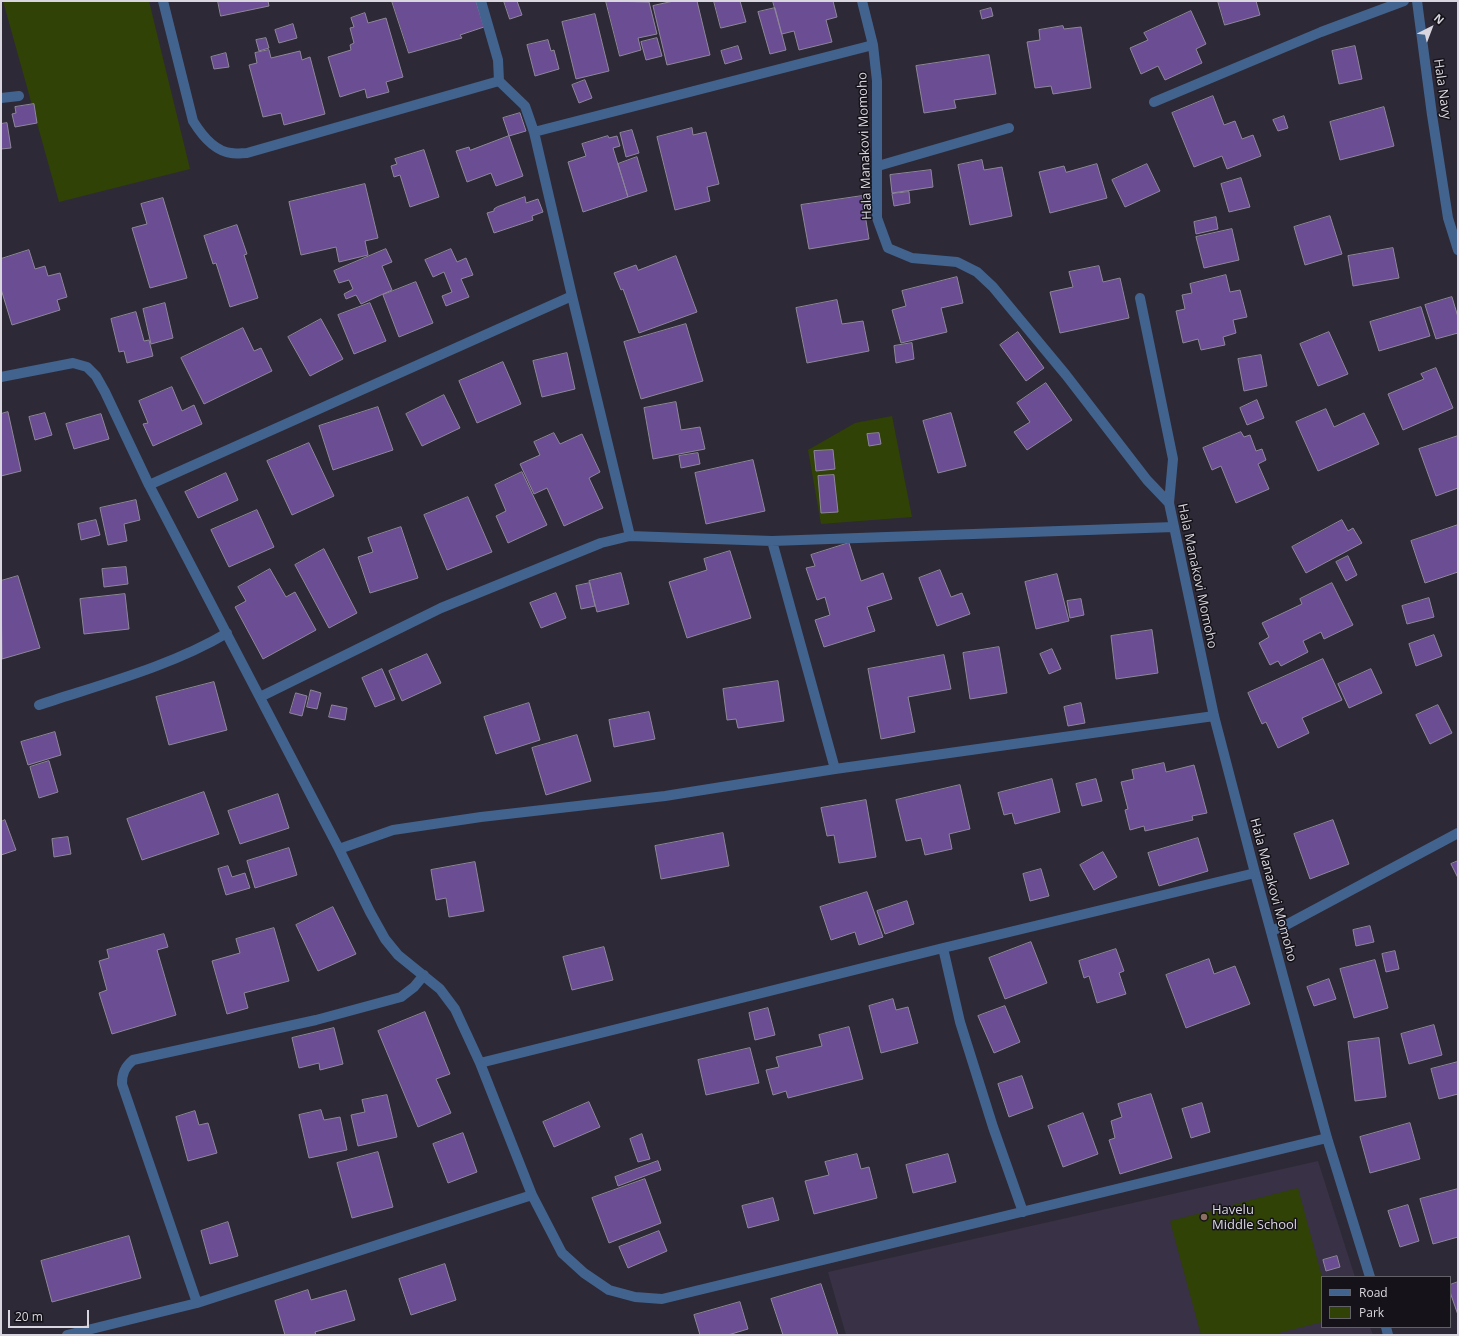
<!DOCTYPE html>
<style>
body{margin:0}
#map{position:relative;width:1459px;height:1336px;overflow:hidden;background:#2e2936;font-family:"Open Sans",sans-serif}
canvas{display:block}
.frame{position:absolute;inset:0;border:2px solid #d9d6df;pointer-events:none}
.legend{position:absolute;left:1321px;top:1276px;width:130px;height:52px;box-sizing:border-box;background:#151319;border:1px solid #636168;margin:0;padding:5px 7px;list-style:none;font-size:12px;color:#d9d6df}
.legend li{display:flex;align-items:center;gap:8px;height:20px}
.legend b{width:20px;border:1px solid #636168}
.north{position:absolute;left:1411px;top:8px;width:40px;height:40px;-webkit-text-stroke:3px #151319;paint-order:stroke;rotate:42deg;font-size:11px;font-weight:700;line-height:16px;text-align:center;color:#d9d6df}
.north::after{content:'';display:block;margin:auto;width:14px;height:18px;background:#d9d6df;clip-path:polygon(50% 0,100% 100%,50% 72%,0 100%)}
.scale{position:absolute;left:8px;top:1310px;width:81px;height:18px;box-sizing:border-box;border:2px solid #d9d6df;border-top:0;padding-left:5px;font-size:12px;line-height:14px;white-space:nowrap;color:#d9d6df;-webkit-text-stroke:3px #151319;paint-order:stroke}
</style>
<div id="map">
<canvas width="1459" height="1336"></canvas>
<div class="frame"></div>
<ul class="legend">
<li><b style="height:5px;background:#42638d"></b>Road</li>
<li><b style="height:11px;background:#304206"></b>Park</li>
</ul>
<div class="north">N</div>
<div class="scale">20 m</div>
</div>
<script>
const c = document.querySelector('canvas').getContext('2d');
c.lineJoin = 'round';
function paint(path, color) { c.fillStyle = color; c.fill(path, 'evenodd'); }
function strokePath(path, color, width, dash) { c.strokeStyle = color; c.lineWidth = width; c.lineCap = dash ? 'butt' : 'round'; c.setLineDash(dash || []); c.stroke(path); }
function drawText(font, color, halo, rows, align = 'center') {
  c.font = font + ' "Open Sans",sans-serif'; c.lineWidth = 3; c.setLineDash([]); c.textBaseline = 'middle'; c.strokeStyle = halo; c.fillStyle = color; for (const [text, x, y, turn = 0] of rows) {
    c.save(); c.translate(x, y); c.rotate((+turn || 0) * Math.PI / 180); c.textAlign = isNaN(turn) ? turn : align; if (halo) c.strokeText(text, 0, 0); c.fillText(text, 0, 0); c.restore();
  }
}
const built = new Path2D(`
 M1318 1161 1355 1277H1322V1327H1370L1373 1335H846L828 1272Z`);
const green = new Path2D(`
 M3 1H149L190 169 59 202Z
 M892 416 912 517 821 524 808 450 855 423Z
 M1298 1188 1322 1277V1322L1271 1335H1201L1170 1221Z`);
const building = new Path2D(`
 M218 1H268L269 6 221 16Z
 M392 1H476L484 27 460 35 462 38 409 53Z
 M504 1H517L522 15 510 19Z
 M606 1 649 2 657 34 638 38 641 50 620 56Z
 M674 1H697L710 55 667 65 653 6Z
 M714 1H740L746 22 721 28Z
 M773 1H833L837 17 826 20 832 42 799 50 794 31 782 34Z
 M1218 1H1256L1260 15 1225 25Z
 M775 8 786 50 770 54 758 12Z
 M991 8 993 16 982 19 980 11Z
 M1191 11 1206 44 1196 49 1202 63 1165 80 1158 66 1141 74 1130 48 1148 40 1144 33Z
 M365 13 368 23 386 18 403 77 386 82 389 92 367 98 365 89 340 97 328 57 351 50 350 45 354 43 350 28 354 27 351 18Z
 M595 14 609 71 576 79 562 22Z
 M293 24 297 38 279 43 275 30Z
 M1063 26 1064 29 1081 27 1091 88 1053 94 1051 86 1035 88 1027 42 1040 40 1039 30Z
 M266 38 269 48 259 51 256 40Z
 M657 38 662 56 646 60 641 42Z
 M548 40 551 51 554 50 559 69 535 76 527 45Z
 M738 46 742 59 725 64 721 51Z
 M1355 46 1362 79 1339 84 1332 51Z
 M269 50 271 58 300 51 302 60 310 57 325 114 284 125 281 113 263 117 249 65 257 63 255 53Z
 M226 53 229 67 214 69 211 57Z
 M989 55 996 94 954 100 956 108 924 113 916 66Z
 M585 80 592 98 579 103 572 85Z
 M1213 96 1224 125 1235 121 1242 139 1253 135 1261 156 1227 169 1222 156 1194 167 1172 113Z
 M34 104 37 123 15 127 12 114 16 113 15 107Z
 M1384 107 1394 146 1340 160 1330 122Z
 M520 113 526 131 509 136 503 118Z
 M1284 116 1288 128 1278 131 1273 120Z
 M7 123 11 148 1 149V124Z
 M692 128 693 135 706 132 719 184 707 187 710 201 675 210 657 137Z
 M632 130 639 153 626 157 620 133Z
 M509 136 523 176 496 186 491 173 467 182 456 151 469 147 470 150Z
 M608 136 609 138 617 136 620 146 613 148 628 197 583 212 568 162 586 156 582 144Z
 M424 150 439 197 410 207 400 175 394 177 391 166 397 164 395 159Z
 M637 157 647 191 628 197 618 164Z
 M982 160 984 170 1002 167 1012 216 970 225 958 165Z
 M1097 164 1107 198 1050 213 1039 172 1064 166 1066 172Z
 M1147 164 1160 191 1125 207 1112 180Z
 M931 170 933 187 892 193 890 175Z
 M1241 178 1250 207 1229 212 1221 184Z
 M365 184 378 238 365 241 368 255 339 262 336 247 301 255 289 202Z
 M909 192 910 203 894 206 892 194Z
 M862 196 869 239 809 249 801 205Z
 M525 197 526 203 538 199 543 212 532 216 533 220 494 233 487 213 494 211V209L497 207Z
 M163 198 187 278 150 288 132 228 147 224 141 204Z
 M1330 216 1342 254 1305 265 1294 227Z
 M1216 217 1218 229 1196 234 1194 222Z
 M237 225 247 254 244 255 258 298 230 307 216 263 213 264 204 236Z
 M1232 229 1239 260 1204 268 1196 237Z
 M1393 248 1399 278 1353 286 1348 256Z
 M386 249 392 262 382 266 392 290 361 304 356 295 346 299 344 294 353 289 349 280 339 283 334 271Z
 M451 249 457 262 466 258 473 275 461 279 469 297 446 306 442 296 452 292 444 272 433 277 425 260Z
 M29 250 35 269 45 266 48 276 60 273 67 297 57 300 60 310 12 325 1 289V259Z
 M676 256 697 312 639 333 623 289 621 290 614 273 636 265 638 270Z
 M1099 266 1103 282 1120 278 1129 318 1060 333 1050 292 1073 287 1069 272Z
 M1226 275 1230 292 1240 290 1247 317 1233 320 1236 333 1223 337 1225 345 1201 350 1198 339 1183 343 1176 311 1185 309 1182 295 1192 293 1190 284Z
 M957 277 963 303 941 308 947 332 901 343 892 310 906 306 902 291Z
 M416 282 433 323 399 337 383 295Z
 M1452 297 1458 317V333L1436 339 1425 305Z
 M837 300 842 324 863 321 869 351 807 363 796 308Z
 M165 303 173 338 151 344 143 309Z
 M370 303 386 341 354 354 338 315Z
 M1421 307 1430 336 1379 351 1370 322Z
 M136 312 144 341 149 340 153 356 127 363 124 351 119 352 111 319Z
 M321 319 343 359 310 376 288 337Z
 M686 324 703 381 641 399 624 342Z
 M243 328 254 351 261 348 272 371 204 404 181 358Z
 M1018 332 1044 368 1026 381 1000 345Z
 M1329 332 1348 374 1318 386 1300 344Z
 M912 343 914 359 896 363 894 346Z
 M567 353 575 389 542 397 533 361Z
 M1261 355 1267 386 1244 391 1238 359Z
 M503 362 521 404 477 423 459 381Z
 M1436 368 1453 408 1403 430 1388 394 1424 379 1421 374Z
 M1046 383 1072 420 1027 450 1014 432 1030 422 1017 403Z
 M172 387 182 411 194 405 202 424 153 446 143 424 148 423 139 401Z
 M444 395 460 428 422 446 406 414Z
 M1257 400 1264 418 1247 425 1240 408Z
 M676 402 681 430 700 427 705 449 653 459 644 408Z
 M378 407 393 450 333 470 319 426Z
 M1326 409 1334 427 1364 413 1379 444 1318 471 1296 422Z
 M8 412 21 471 1 476V414Z
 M45 413 52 435 35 440 29 417Z
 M951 413 966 466 938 473 923 421Z
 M101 414 109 439 74 449 66 424Z
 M1241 432 1244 437 1250 435 1256 451 1262 449 1266 460 1258 464 1269 489 1236 503 1221 466 1212 470 1203 448Z
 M554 433 560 444 582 434 600 472 589 478 603 508 564 526 547 488 534 494 520 464 540 455 534 442Z
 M879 433 881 444 869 446 867 434Z
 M1458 436V488L1436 496 1419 449Z
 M309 443 334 496 292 515 267 461Z
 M833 450 835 469 816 471 814 451Z
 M698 453 700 464 681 468 679 456Z
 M753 460 765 511 706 524 695 473Z
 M522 472 547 525 508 543 496 516 506 511 495 485Z
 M226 473 238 500 198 518 185 492Z
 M834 475 838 512 821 513 818 476Z
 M468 497 492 552 447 570 424 515Z
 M136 500 140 520 124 524 127 541 108 545 100 508Z
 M257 510 274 547 229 567 211 530Z
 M96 520 100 535 81 540 78 524Z
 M1342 520 1348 531 1353 528 1362 543 1306 573 1292 547Z
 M1458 525V572L1425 583 1411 541Z
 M401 527 418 578 370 593 358 557 373 552 368 538Z
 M849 543 861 581 883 573 892 599 867 607 875 631 824 647 815 620 830 615 825 597 817 600 806 568 815 566 811 555Z
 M324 549 357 613 329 628 295 565Z
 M730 551 751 618 687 638 669 582 707 570 704 559Z
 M1348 556 1357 575 1346 581 1336 562Z
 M126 567 128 584 104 587 102 569Z
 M270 569 286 597 295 592 316 630 263 659 235 607 246 601 238 587Z
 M940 570 951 597 962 593 970 614 937 626 919 578Z
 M621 573 629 604 597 612 589 581Z
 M1057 574 1069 621 1036 629 1025 582Z
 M18 576 40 648 2 659 1 581Z
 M590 583 595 606 581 609 576 586Z
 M1332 583 1353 625 1324 639 1321 632 1303 641 1308 652 1281 666 1278 661 1270 665 1259 643 1269 637 1262 623 1302 604 1300 599Z
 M556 593 566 618 541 628 530 603Z
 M125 594 129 629 84 634 80 599Z
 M1429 598 1434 617 1407 624 1402 606Z
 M1081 599 1084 615 1070 618 1067 601Z
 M1152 630 1158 673 1116 679 1111 636Z
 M1434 635 1442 656 1416 666 1409 644Z
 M999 647 1007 693 970 699 963 653Z
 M1052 649 1061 669 1049 674 1040 654Z
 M427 654 441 683 402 701 389 671Z
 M944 655 951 689 908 697 915 732 881 739 868 669Z
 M1323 659 1342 700 1302 718 1309 733 1278 748 1266 722 1262 724 1248 693Z
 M382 669 395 699 375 707 362 678Z
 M1371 669 1382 693 1349 708 1338 684Z
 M778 681 784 721 738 728 736 719 727 720 723 689Z
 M214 682 227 730 169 745 156 697Z
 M311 690 321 693 317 709 307 707Z
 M296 693 307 696 302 716 290 713Z
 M529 703 540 740 496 754 484 717Z
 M1081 703 1085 723 1068 726 1064 707Z
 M332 705 347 708 345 720 329 717Z
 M1438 705 1452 733 1430 744 1416 715Z
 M649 712 655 739 614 747 609 720Z
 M55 732 61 755 28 765 21 742Z
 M577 735 591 781 546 795 532 748Z
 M49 761 58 792 39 798 30 767Z
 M1164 763 1166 772 1194 765 1207 813 1192 816 1193 820 1145 831 1144 826 1130 830 1125 810 1128 809 1121 782 1134 779 1132 770Z
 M1052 779 1060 812 1015 824 1012 813 1004 815 998 793Z
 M1096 779 1102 801 1082 806 1076 784Z
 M960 785 970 829 949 834 952 849 925 855 921 838 906 841 896 800Z
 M204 792 219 834 142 860 127 819Z
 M278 794 289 828 240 844 228 811Z
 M866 800 876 857 839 863 834 835 827 836 821 808Z
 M5 820 16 850 1 855V822Z
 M1333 820 1349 864 1310 879 1294 834Z
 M723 833 729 866 661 879 655 846Z
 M68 837 71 854 54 857 52 839Z
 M1198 838 1208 871 1159 886 1148 853Z
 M289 848 297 875 255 888 247 861Z
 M1103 852 1117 877 1094 890 1080 865Z
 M1458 861V878L1451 864Z
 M475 862 484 911 449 917 446 898 436 900 431 870Z
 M228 866 232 877 245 873 250 888 226 895 218 869Z
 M1041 869 1049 896 1030 901 1023 874Z
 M867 892 883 937 859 945 855 932 831 940 820 907Z
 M907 901 914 924 885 934 877 911Z
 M333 907 356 954 318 971 296 925Z
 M1370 926 1374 942 1356 946 1353 930Z
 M274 928 289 981 244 993 248 1008 227 1014 212 961 240 953 236 939Z
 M164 934 168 947 157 950 176 1015 112 1034 99 993 107 990 99 961 109 958 107 950Z
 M1031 942 1047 983 1005 999 989 958Z
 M604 947 613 980 572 990 563 957Z
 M1116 949 1124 971 1119 973 1126 994 1097 1003 1089 976 1084 978 1079 961Z
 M1395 951 1399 969 1386 972 1382 954Z
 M1209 959 1214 974 1235 966 1250 1004 1186 1028 1166 975Z
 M1375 960 1388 1008 1354 1018 1340 969Z
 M1329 979 1336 999 1314 1006 1307 987Z
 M893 999 896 1010 908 1007 918 1043 881 1053 869 1006Z
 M1005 1006 1020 1042 994 1053 978 1016Z
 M768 1008 775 1035 755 1040 749 1013Z
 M425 1012 450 1074 436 1079 451 1113 418 1127 378 1031Z
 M1434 1025 1442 1055 1409 1064 1401 1034Z
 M849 1027 863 1079 788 1098 786 1091 773 1095 766 1070 779 1067 776 1057 822 1046 819 1035Z
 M334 1028 343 1064 320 1070 319 1063 299 1068 292 1038Z
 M1379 1038 1386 1097 1355 1101 1348 1042Z
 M750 1048 759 1083 706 1095 698 1060Z
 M1458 1062V1094L1439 1099 1431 1069Z
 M1022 1076 1033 1108 1009 1117 998 1084Z
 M1151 1094 1172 1158 1120 1174 1109 1140 1115 1138 1111 1121 1122 1117 1118 1104Z
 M387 1095 397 1137 358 1146 351 1115 365 1112 362 1100Z
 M589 1102 600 1127 554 1147 543 1122Z
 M1202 1103 1210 1132 1191 1138 1182 1109Z
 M321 1110 324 1120 340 1117 347 1150 309 1158 299 1115Z
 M195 1111 199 1125 208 1123 217 1153 188 1161 176 1117Z
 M1083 1113 1098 1154 1063 1167 1048 1126Z
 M1410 1123 1420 1159 1370 1173 1360 1137Z
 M463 1133 477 1172 448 1183 433 1144Z
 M642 1134 650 1159 638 1162 630 1139Z
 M378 1152 393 1207 352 1218 337 1163Z
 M857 1154 861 1169 869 1167 877 1198 814 1214 805 1181 829 1175 825 1162Z
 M948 1154 956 1182 913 1193 906 1165Z
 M658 1161 661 1170 618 1186 615 1177Z
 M645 1179 661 1223 609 1243 592 1198Z
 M1458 1189V1237L1433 1244 1420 1199Z
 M773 1198 779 1220 748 1228 742 1206Z
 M1408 1205 1419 1241 1400 1247 1388 1211Z
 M228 1222 238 1256 210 1264 201 1231Z
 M659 1231 667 1251 628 1268 619 1247Z
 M129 1236 141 1278 52 1302 41 1261Z
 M1337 1256 1340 1267 1326 1271 1323 1260Z
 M445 1264 456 1300 411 1315 399 1279Z
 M1458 1282V1315L1450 1292V1285Z
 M821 1284 838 1335H783L771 1299Z
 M308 1290 311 1300 346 1290 355 1320 315 1332 316 1335H285L275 1301Z
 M740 1302 748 1329 728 1335H700L694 1315Z`);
const minor = new Path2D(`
 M163 1 193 121C201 134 214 151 231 153 236 154 242 153 247 153L499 81
 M481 1 498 60 499 81 525 106 534 132 572 296 630 536
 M862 1 873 45 877 81V218L888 248 912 258 957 262 977 272 993 287 1066 375 1147 480 1169 503 1214 716 1255 873 1327 1138 1370 1277
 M1417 1 1432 115 1448 218 1458 250
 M1 98 19 96
 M1154 102 1321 32 1404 1
 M534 132 873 45
 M878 166 1009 128
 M1140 298 1173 459 1169 503
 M1 377 73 363 87 367 96 376 105 392 149 485 339 849 370 912 385 939 398 955 440 989 455 1009 480 1063 532 1195 562 1253 584 1273 609 1290 635 1297 662 1299 1327 1138
 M149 485 572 296
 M772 541 835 769
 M260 697 441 608 601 543 630 536 772 541 1174 527
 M39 705C99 685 172 666 227 633
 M339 849 393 830 481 817 665 796 835 769 1214 716
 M1271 931 1286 925 1458 833
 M943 948 960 1022 993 1127 1023 1212
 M480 1063 943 948 1255 873
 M197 1303 122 1084C122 1073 125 1067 133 1060L316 1020 401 997 414 987 424 975
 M1386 1327 1388 1335
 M67 1335 197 1303 532 1195`);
const markers = [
 [1204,1217,4,"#8d6e63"]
];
const streetNames = [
 ["Hala Navy",1442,89,82],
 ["Hala Manakovi Momoho",865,146,-92],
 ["Hala Manakovi Momoho",1197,576,78],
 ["Hala Manakovi Momoho",1273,890,75]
];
const poiNames = [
 ["Havelu",1212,1210],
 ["Middle School",1212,1225]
];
paint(built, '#393145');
paint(green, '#304206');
paint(building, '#6b4d94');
strokePath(building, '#8d8798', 1);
strokePath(minor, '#42638d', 10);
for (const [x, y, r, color] of markers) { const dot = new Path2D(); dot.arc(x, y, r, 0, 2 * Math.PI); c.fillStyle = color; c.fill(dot); strokePath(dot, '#151319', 1.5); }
drawText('13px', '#d9d6df', '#151319', streetNames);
drawText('13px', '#d9d6df', '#151319', poiNames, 'left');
</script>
